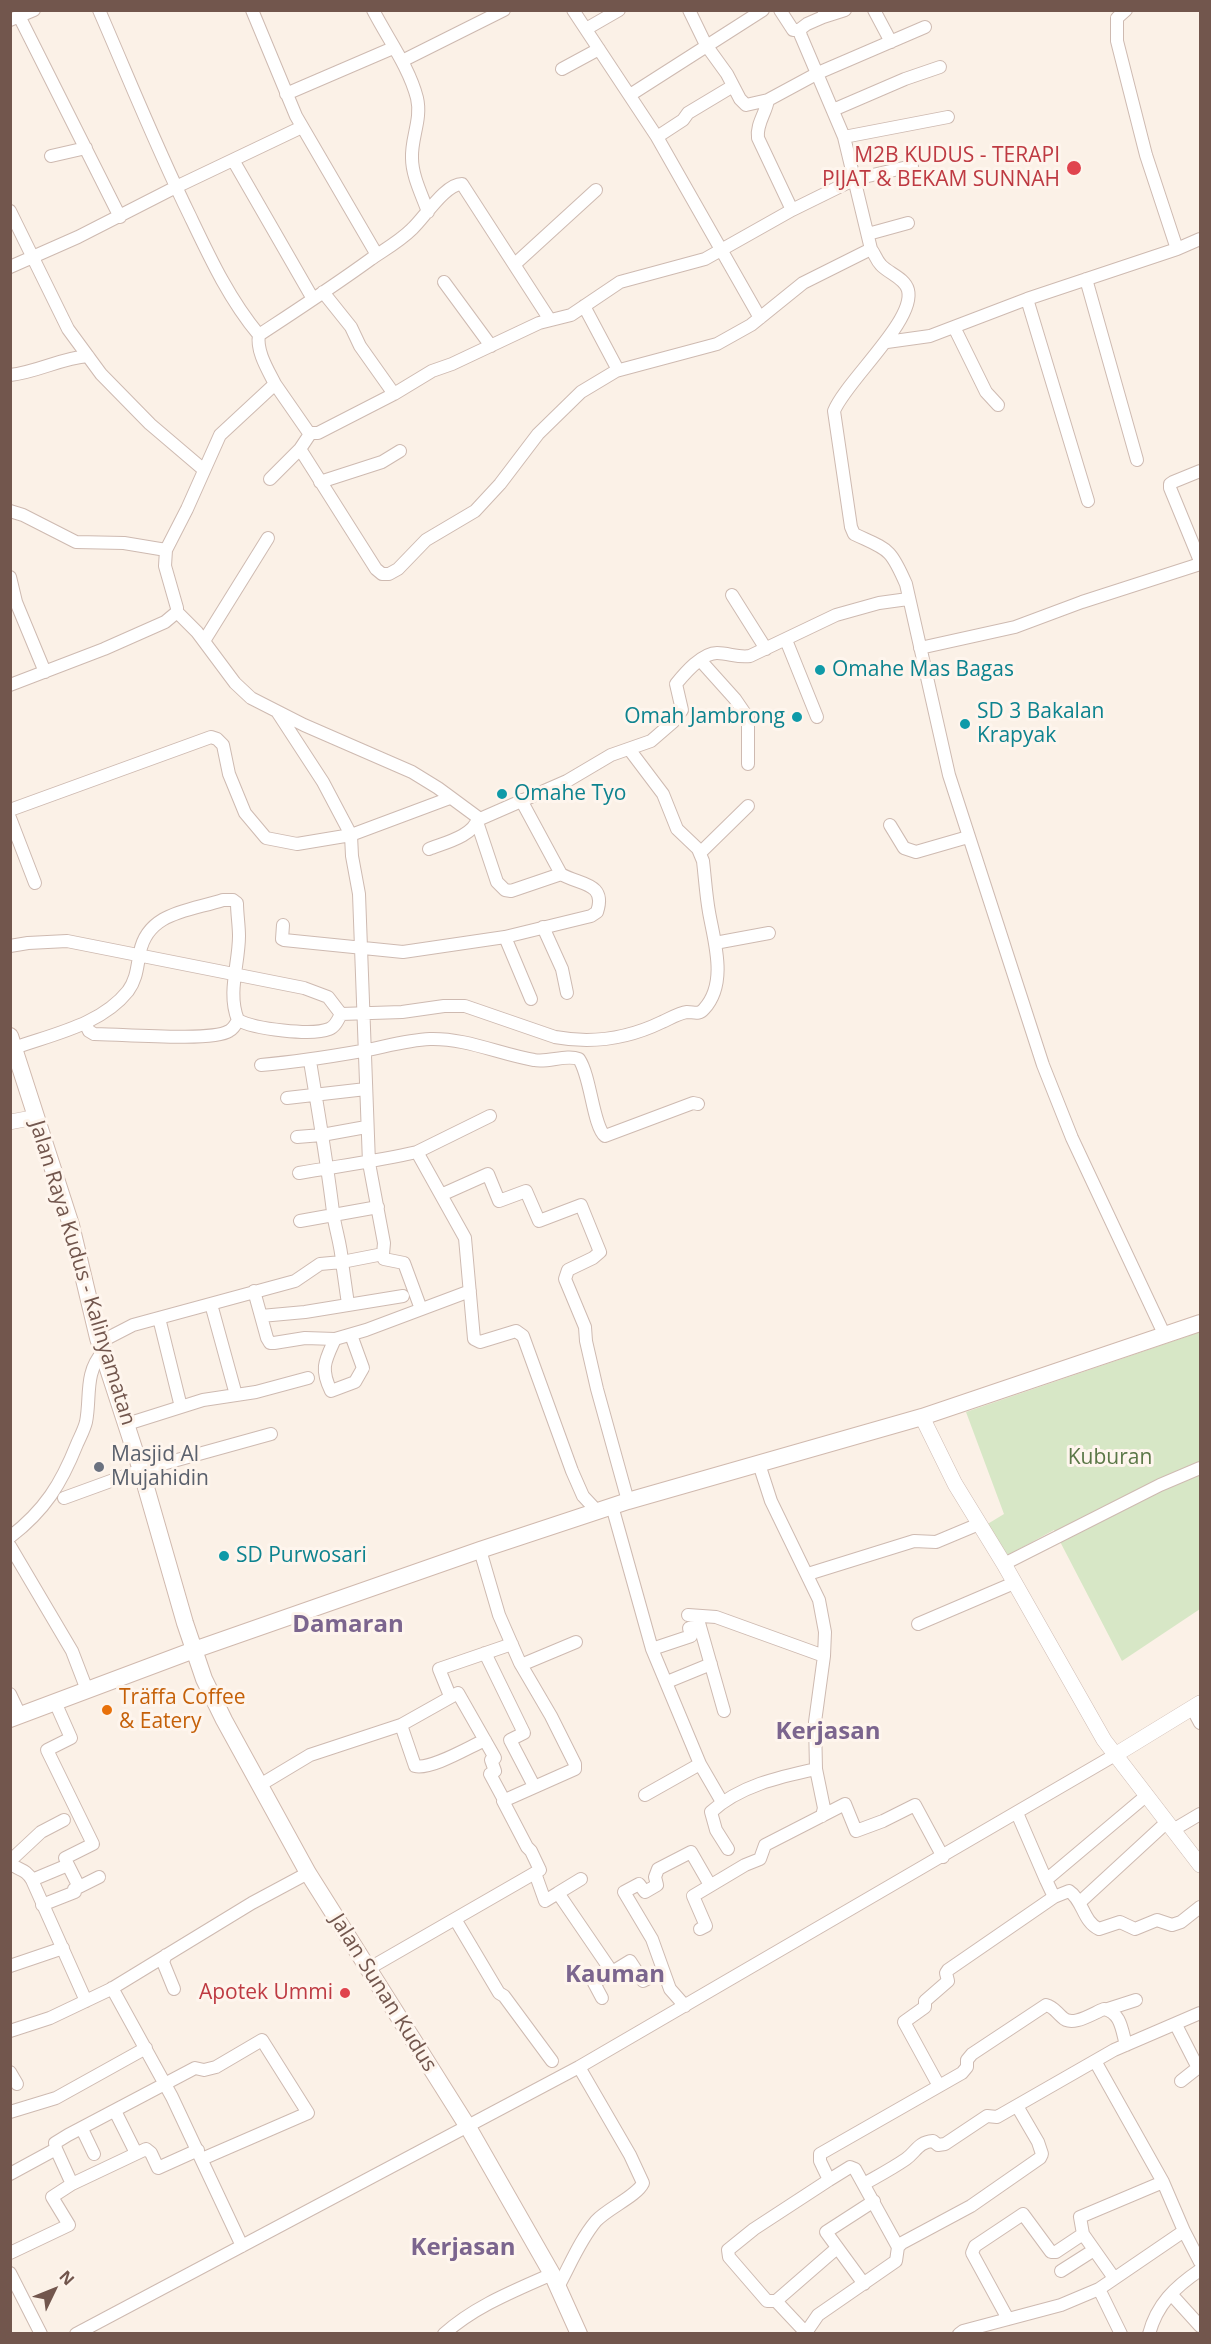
<!DOCTYPE html>
<meta charset="utf-8">
<style>
body{margin:0}
#map{position:relative;width:1211px;height:2344px;overflow:hidden;background:#fbf1e7;font-family:"Open Sans",sans-serif}
canvas{display:block}
.frame{position:absolute;inset:0;border:12px solid #72564d;pointer-events:none}
.north{position:absolute;left:24px;top:2260px;width:60px;height:60px;-webkit-text-stroke:4px #fef5ed;paint-order:stroke;rotate:47deg;font-size:16px;font-weight:700;line-height:24px;text-align:center;color:#72564d}
.north::after{content:'';display:block;margin:auto;width:21px;height:27px;background:#72564d;clip-path:polygon(50% 0,100% 100%,50% 72%,0 100%)}
</style>
<div id="map">
<canvas width="1211" height="2344"></canvas>
<div class="frame"></div>
<div class="north">N</div>
</div>
<script>
const c = document.querySelector('canvas').getContext('2d');
c.lineJoin = 'round';
function paint(path, color) { c.fillStyle = color; c.fill(path, 'evenodd'); }
function strokePath(path, color, width, dash) { c.strokeStyle = color; c.lineWidth = width; c.lineCap = dash ? 'butt' : 'round'; c.setLineDash(dash || []); c.stroke(path); }
function drawText(font, color, halo, rows, align = 'center') {
  c.font = font + ' "Open Sans",sans-serif'; c.lineWidth = 6; c.setLineDash([]); c.textBaseline = 'middle'; c.strokeStyle = halo; c.fillStyle = color; for (const [text, x, y, turn = 0] of rows) {
    c.save(); c.translate(x, y); c.rotate((+turn || 0) * Math.PI / 180); c.textAlign = isNaN(turn) ? turn : align; if (halo) c.strokeText(text, 0, 0); c.fillText(text, 0, 0); c.restore();
  }
}
const green = new Path2D(`
 M1200 1332V1609L1122 1661 1054 1530 1001 1559 981 1528 1004 1514 966 1412Z`);
const minor = new Path2D(`
 M99 10C129 79 157 149 190 216 210 258 229 299 259 335
 M252 10 296 116 377 255
 M373 10C388 39 409 67 417 98 422 119 411 138 412 158 412 176 422 195 428 212
 M573 10 657 137 760 318
 M689 10 706 45 727 74 740 99 746 105 768 100 818 73 925 27
 M780 10 793 30H799
 M825 10 823 17 807 24 799 30 801 36 844 137 871 249C875 254 876 260 881 265 888 273 905 278 908 290 916 320 846 381 834 411L851 527 854 534C888 550 890 547 906 584L949 775 1043 1065 1072 1138 1165 1336
 M874 10 891 42
 M1126 10 1117 18V41L1146 155 1177 249
 M19 16 120 217
 M823 17 845 10
 M10 20 34 10
 M586 29 619 10
 M402 61 504 10
 M562 69 599 49
 M286 94 393 48
 M630 95 763 10
 M768 100C766 113 756 124 758 138L792 210
 M833 110 905 79 940 67
 M657 137 683 120 688 113 733 86
 M844 137 948 117
 M51 156 86 148
 M233 160 313 299
 M10 211 68 329 101 374 150 424 204 470
 M868 234 908 223
 M515 264 596 190
 M10 267 78 237 176 187 302 127
 M1086 279 1137 460
 M444 282 491 346
 M323 292 351 327 360 346 394 394
 M1027 299 1088 501
 M584 306 618 370
 M954 327 986 392 998 405
 M887 342 930 336 1027 299 1177 249 1200 239
 M10 375C38 372 61 358 88 356
 M275 384 309 433H318L394 394 432 371 452 364 539 323 571 315 620 282 705 259 792 210 855 179 912 166
 M300 449 376 569 382 574H389L398 569 426 540 475 511 500 484 538 434 581 392 616 371 717 344 751 325 803 283 871 249
 M1200 471 1173 482 1170 484V488L1200 561
 M270 479 300 449 310 434
 M320 482 382 462 400 451
 M10 511 23 515 76 542 124 543 166 550
 M10 577 16 602 45 672
 M732 595 766 649
 M177 612 197 632 235 683 251 698 304 725 412 772 438 788 480 819 567 781 611 755 651 741 673 722 682 710 676 684C685 673 702 653 717 653 729 653 738 658 750 656L836 615 879 603 908 599
 M786 640 817 717
 M204 641 268 538
 M920 648 1015 627 1082 602 1200 564
 M700 660 735 699 748 718V764
 M10 685 104 649 165 622 177 612V608L165 566 166 550 187 509 220 435 275 384C268 370 256 351 259 335 297 310 334 286 371 259 384 250 400 241 412 229 425 217 445 184 462 184L550 320
 M278 713 323 782 351 835 352 856 359 894 369 1163 384 1243 383 1254 342 1262 348 1304
 M521 800 561 874
 M10 810 211 737 217 739 223 745 229 774 245 813 266 838 297 844 351 835 450 798
 M10 818 35 883
 M890 825 904 848 916 852 968 837
 M429 849C444 843 474 836 478 818
 M700 853 748 806
 M283 925 282 939 284 940 403 952 505 937 591 916 597 912C607 882 579 885 561 874L511 891 505 890 497 882 477 822
 M543 927 562 969 567 993
 M505 937 531 999
 M715 943 769 933
 M10 946 28 943 67 941 304 988 328 997 341 1014 402 1012 444 1006H465L555 1037C593 1044 627 1039 662 1022 669 1019 679 1013 687 1012 694 1012 699 1015 704 1009 728 983 714 941 709 912 706 895 705 878 703 861L698 849 677 829 663 794 629 749
 M85 1023 89 1031 94 1034C120 1034 212 1042 229 1031 233 1029 236 1024 238 1020
 M14 1048C53 1034 101 1025 128 991 137 979 137 966 140 952 148 912 189 911 223 900H233L237 903C237 914 239 925 239 936 239 964 227 993 238 1020 254 1029 312 1036 329 1029 335 1027 338 1020 341 1014
 M261 1065C295 1062 328 1057 362 1051 384 1047 407 1040 430 1039 466 1038 499 1054 534 1060 548 1063 566 1054 579 1059 591 1077 593 1126 605 1136L693 1103 698 1104
 M287 1098 366 1089
 M297 1137 322 1135 366 1127
 M417 1152 490 1116
 M299 1173C339 1166 378 1161 417 1152L465 1238 474 1339 480 1342 516 1331 523 1336 572 1471 583 1496 597 1511
 M441 1195 488 1174 499 1201 526 1191 539 1221 581 1205 600 1252 593 1258 568 1270 565 1279 585 1327 586 1341 597 1389 628 1501
 M300 1221 378 1207
 M383 1254 384 1259 404 1263 421 1309
 M254 1291 267 1338 270 1343H274L305 1338 335 1339 366 1330 470 1291
 M211 1304 236 1395
 M261 1316 305 1312 403 1296
 M159 1318 181 1407
 M335 1339C325 1361 320 1368 331 1391L355 1382 363 1368 351 1335
 M100 1342 133 1325 295 1281 320 1264 342 1262C341 1244 335 1229 333 1212 327 1161 318 1111 310 1061
 M127 1424 203 1400 256 1392 308 1378
 M759 1464 771 1501 819 1600 825 1632 824 1656 815 1722 816 1769 824 1808 822 1816
 M64 1498 141 1470 271 1434
 M612 1506 652 1649 700 1764 722 1802
 M10 1537C45 1510 61 1484 77 1444 80 1437 84 1430 86 1422 91 1397 84 1373 103 1352
 M10 1546 72 1651 87 1690
 M1004 1564 1160 1485 1200 1468
 M808 1574 914 1541 936 1542 979 1524
 M688 1615 716 1617 824 1656
 M697 1616 724 1711
 M918 1624 1014 1583
 M652 1649 691 1636 689 1628 700 1626
 M485 1653 524 1733 510 1740 534 1786
 M521 1665 576 1642
 M667 1682 711 1664
 M10 1694 20 1715
 M450 1696 439 1669 512 1644
 M1192 1708 1200 1723
 M401 1725 415 1766C431 1770 469 1747 485 1740
 M260 1785 310 1755 401 1725 458 1693 495 1758 491 1760 495 1771 490 1774 504 1800
 M645 1795 700 1764
 M1017 1813 1046 1880
 M1173 1830 1200 1814
 M728 1849 716 1830 711 1812C739 1786 779 1777 816 1769
 M10 1861 41 1832 64 1820
 M10 1863C19 1871 25 1868 32 1880L86 2001
 M535 1873 545 1901 558 1893 612 1972
 M32 1880 68 1865 65 1858 93 1844 47 1750 71 1738 55 1702
 M79 1887 99 1877
 M558 1893 581 1879
 M1054 1897 1046 1880 1147 1795
 M1079 1903 1167 1822
 M42 1905 75 1892 74 1889 79 1887 68 1865
 M455 1919 499 1993 504 1996 552 2061
 M700 1929 706 1926 693 1896 745 1865 760 1859 765 1845 845 1804 856 1831 883 1821 915 1805 943 1857
 M166 1955 163 1962 174 1989
 M10 1966 63 1948
 M368 1969 540 1870 531 1851 527 1847 503 1801 575 1769V1764L551 1716 520 1663 499 1615 480 1550
 M112 1988 172 2097 242 2246
 M602 1998 594 1983 630 1961 643 1981 663 1971
 M685 2006 670 1989 652 1939 624 1892 639 1884 645 1892 657 1885 655 1877 658 1869 691 1852 710 1885
 M1108 2009 1136 2000
 M1176 2025 1198 2068
 M10 2031 50 2018 111 1989 252 1903 308 1873
 M1095 2061 1163 2182 1184 2231 1099 2289 1121 2334
 M10 2072 17 2084
 M1181 2081 1200 2066
 M939 2086 904 2022 925 2007V2001L948 1981 946 1973 948 1970 1054 1897 1069 1891C1083 1900 1083 1922 1099 1929L1120 1922 1135 1929 1157 1920 1172 1925 1181 1922 1200 1907
 M115 2111 136 2153
 M10 2112 56 2098 146 2048
 M82 2129 94 2154
 M56 2149 72 2184
 M10 2174 56 2149 55 2143 68 2135 195 2068 204 2070 216 2067 262 2040 308 2113 202 2159
 M829 2180 850 2167 855 2169 898 2247
 M864 2184C878 2176 893 2168 906 2159 916 2152 918 2142 933 2141L938 2145 945 2144 987 2116 997 2117 1114 2050 1200 2013
 M1184 2231 1200 2262
 M10 2253 69 2225 52 2197 72 2184 146 2149 151 2153 158 2168 198 2150
 M1061 2271 1094 2250
 M10 2273 41 2334
 M1114 2278 1083 2234 1080 2217 1163 2182
 M864 2284 826 2232 874 2201
 M558 2287C570 2265 580 2240 596 2221 608 2208 637 2196 643 2183L630 2155 579 2067
 M1171 2294 1200 2326
 M776 2301 837 2248
 M1008 2319 972 2253 975 2246 1023 2214 1051 2252H1056L1083 2234
 M76 2334 579 2067 1115 1755
 M444 2334C475 2306 514 2291 552 2274
 M805 2334 818 2315 896 2261 898 2247 902 2243 971 2206 1040 2158 1042 2154 1038 2142 1017 2106
 M807 2334 776 2301H767L729 2257 728 2250 754 2229 829 2180 820 2161V2154L962 2073 967 2067V2060L972 2054 1046 2005C1054 2007 1056 2012 1062 2017 1072 2028 1093 2013 1104 2009 1121 2012 1122 2031 1126 2045
 M959 2334 963 2331 1061 2305 1099 2289
 M1149 2334C1157 2304 1175 2287 1200 2270`);
const tertiary = new Path2D(`
 M10 1122 36 1117
 M922 1417 955 1484 1004 1564 1104 1740 1200 1865
 M1115 1755 1200 1703`);
const secondary = new Path2D(`
 M10 1036 71 1225 98 1338 141 1470 185 1623 204 1679 224 1720 308 1873 468 2127 552 2274 579 2334
 M10 1719 194 1650 480 1550 628 1501 922 1417 1200 1323`);
const markers = [
 [1074,168,8,"#e0444e"],
 [820,670,6,"#0f9aa8"],
 [797,717,6,"#0f9aa8"],
 [965,724,6,"#0f9aa8"],
 [502,794,6,"#0f9aa8"],
 [99,1467,6,"#6b7280"],
 [224,1556,6,"#0f9aa8"],
 [107,1710,6,"#e8710a"],
 [345,1993,6,"#e0444e"]
];
const healthNames = [
 ["M2B KUDUS - TERAPI",1060,156],
 ["PIJAT & BEKAM SUNNAH",1060,180],
 ["Apotek Ummi",333,1993]
];
const cultureNames = [
 ["Omahe Mas Bagas",832,670],
 ["SD 3 Bakalan",977,712],
 ["Krapyak",977,736],
 ["Omah Jambrong",785,717,"right"],
 ["Omahe Tyo",514,794],
 ["SD Purwosari",236,1556]
];
const streetNames = [
 ["Jalan Raya Kudus - Kalinyamatan",82,1273,73],
 ["Jalan Sunan Kudus",383,1993,58]
];
const worshipNames = [
 ["Masjid Al",111,1455],
 ["Mujahidin",111,1479]
];
const parkNames = [
 ["Kuburan",1110,1458]
];
const foodNames = [
 ["Träffa Coffee",119,1698],
 ["& Eatery",119,1722]
];
const quarterNames = [
 ["Damaran",348,1625],
 ["Kerjasan",828,1732],
 ["Kauman",615,1975],
 ["Kerjasan",463,2248]
];
paint(green, '#d7e7c6');
strokePath(minor, '#cebab1', 14);
strokePath(tertiary, '#cebab1', 16);
strokePath(secondary, '#d0b9ae', 18);
strokePath(minor, '#fff', 12);
strokePath(tertiary, '#fff', 15);
strokePath(secondary, '#fff', 16);
for (const [x, y, r, color] of markers) { const dot = new Path2D(); dot.arc(x, y, r, 0, 2 * Math.PI); c.fillStyle = color; c.fill(dot); strokePath(dot, '#fef5ed', 2); }
drawText('21px', '#be3a42', '#fef5ed', healthNames, 'right');
drawText('21px', '#0d838f', '#fef5ed', cultureNames, 'left');
drawText('21px', '#72564d', '#fef5ed', streetNames);
drawText('21px', '#5b616d', '#fef5ed', worshipNames, 'left');
drawText('21px', '#5a7746', '#fef5ed', parkNames);
drawText('21px', '#c56008', '#fef5ed', foodNames, 'left');
drawText('bold 24px', '#7b658e', '#fef5ed', quarterNames);
</script>
